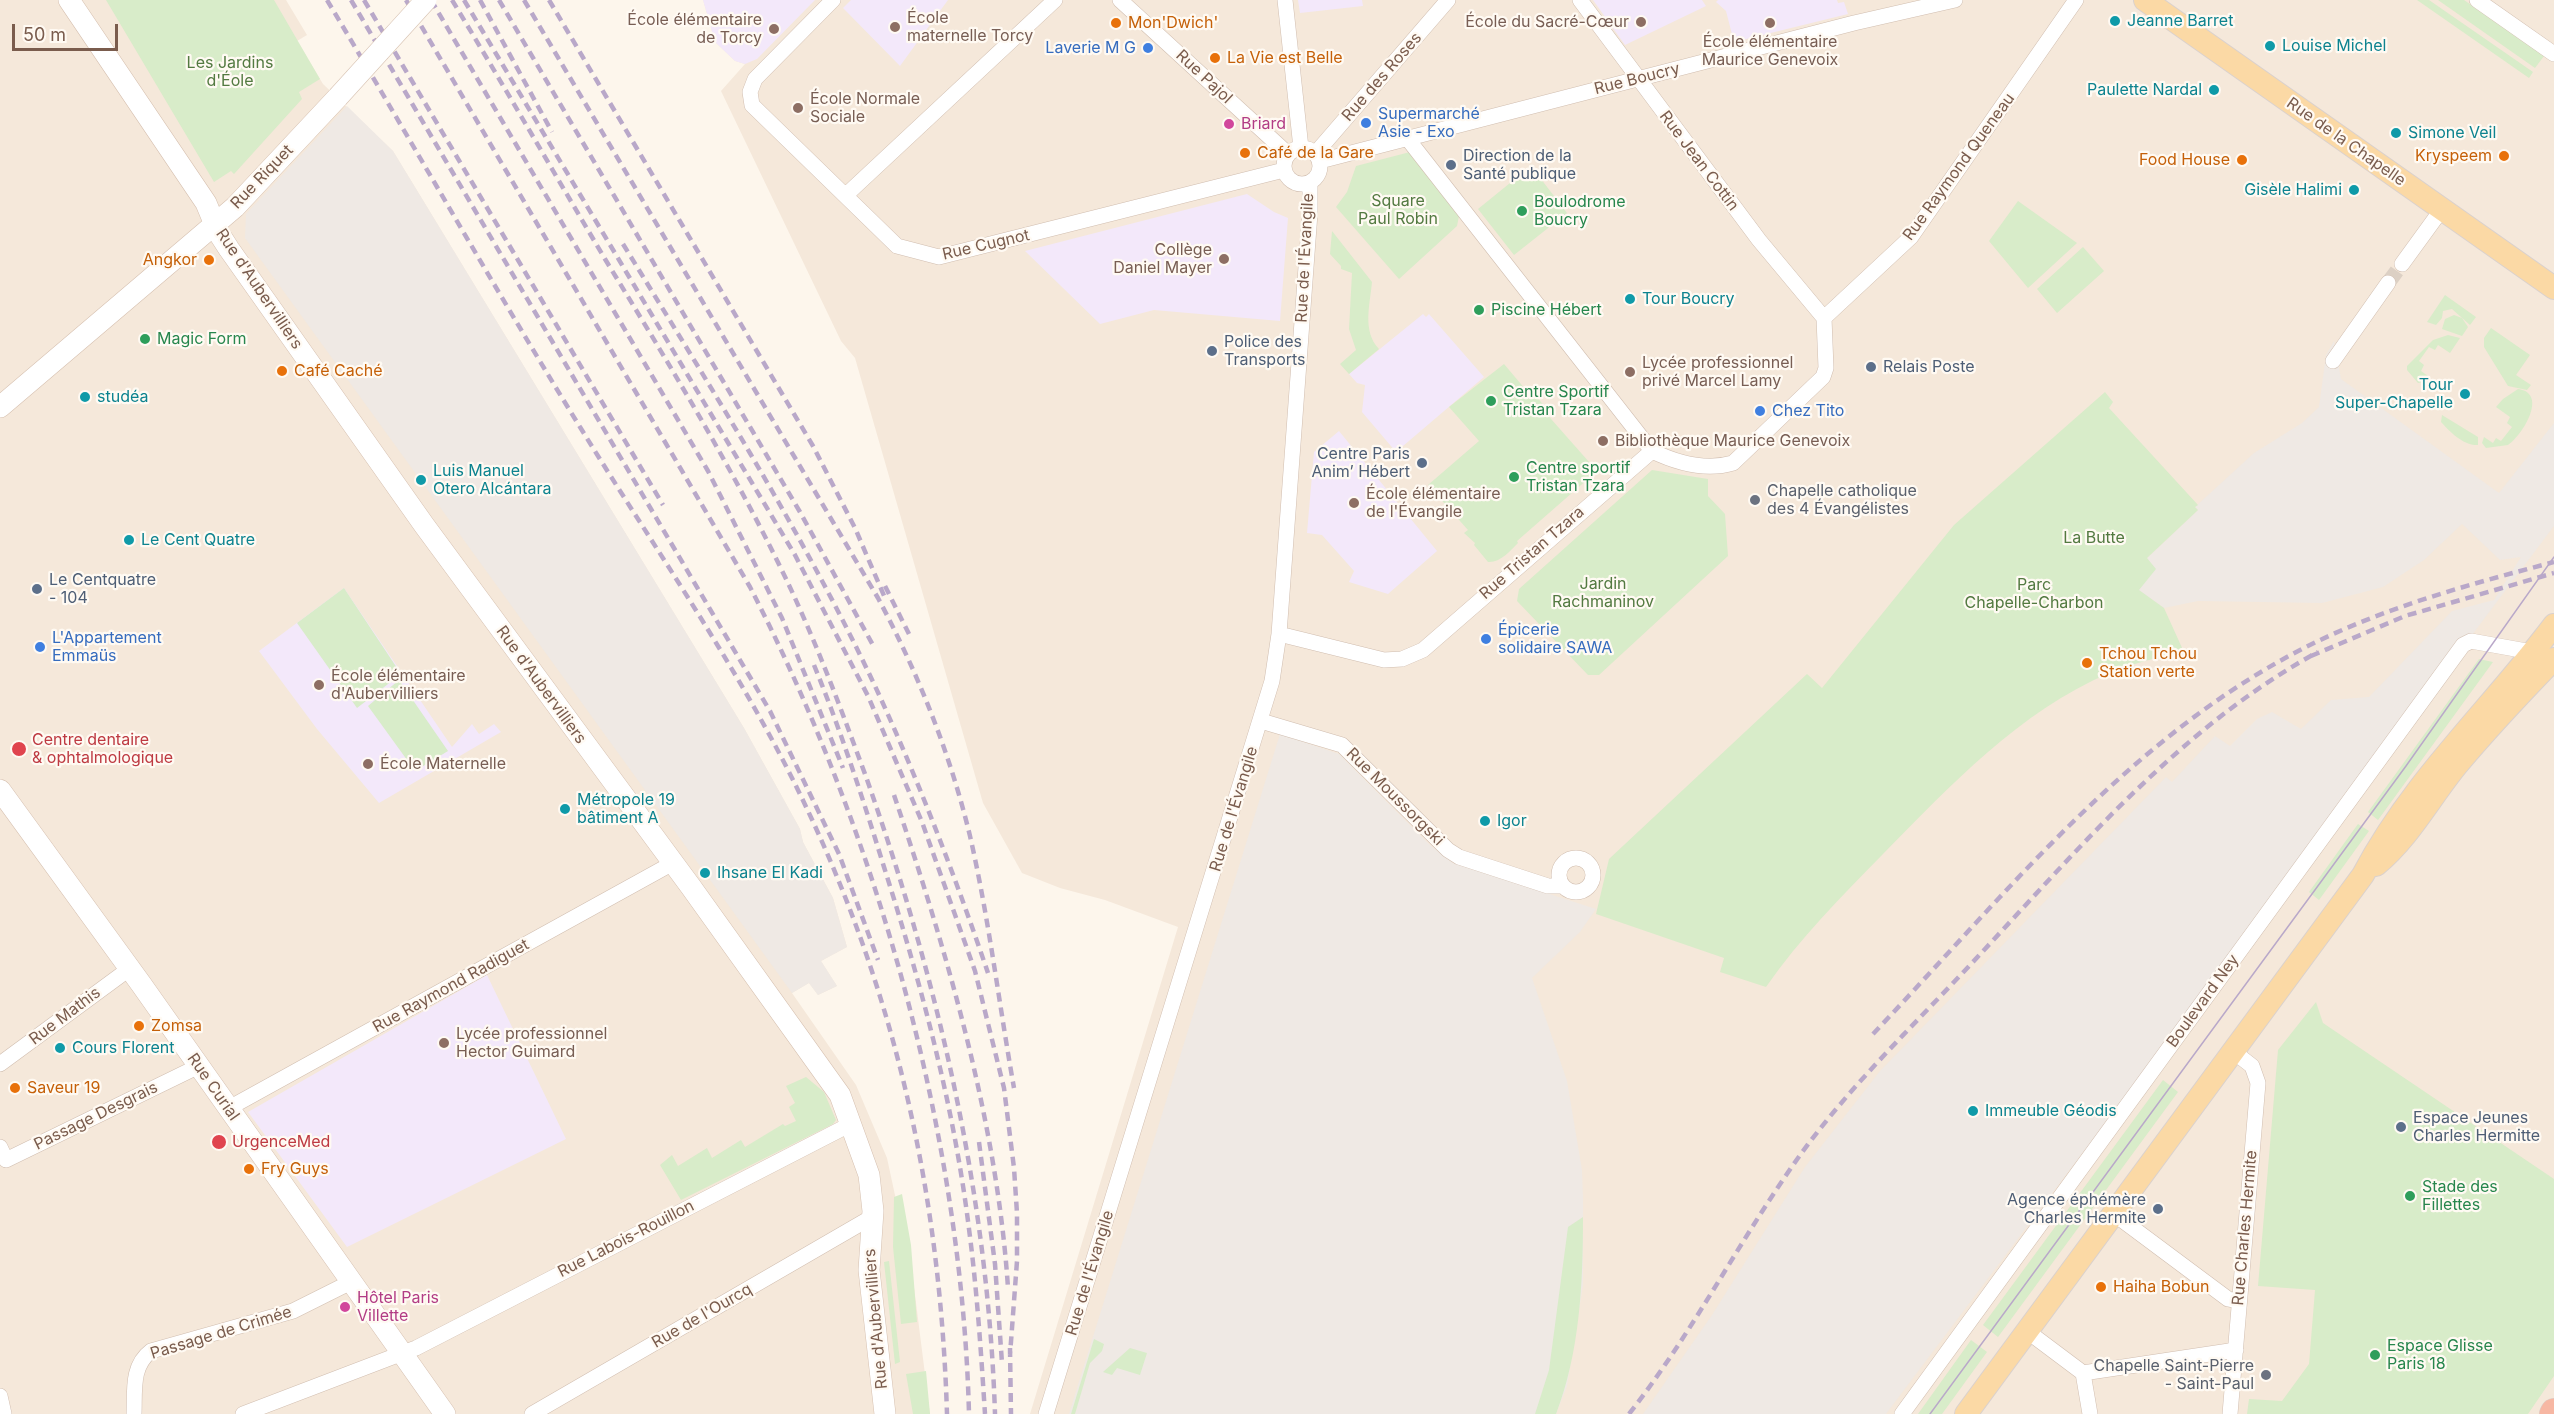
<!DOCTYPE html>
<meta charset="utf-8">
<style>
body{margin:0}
#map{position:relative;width:2554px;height:1414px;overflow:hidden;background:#fdf6ec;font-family:Inter,sans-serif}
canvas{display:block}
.scale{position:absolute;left:12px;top:24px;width:106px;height:27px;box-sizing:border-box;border:3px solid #7a5c4d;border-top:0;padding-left:8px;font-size:18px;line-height:21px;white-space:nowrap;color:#7a5c4d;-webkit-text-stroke:4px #fffaf3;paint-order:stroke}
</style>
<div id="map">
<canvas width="2554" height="1414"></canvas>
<div class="scale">50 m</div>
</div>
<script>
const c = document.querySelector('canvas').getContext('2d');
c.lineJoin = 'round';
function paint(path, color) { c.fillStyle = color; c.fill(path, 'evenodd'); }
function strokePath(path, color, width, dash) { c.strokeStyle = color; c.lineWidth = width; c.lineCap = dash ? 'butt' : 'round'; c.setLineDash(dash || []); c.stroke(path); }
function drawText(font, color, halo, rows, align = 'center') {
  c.font = font + ' Inter,sans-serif'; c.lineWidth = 4.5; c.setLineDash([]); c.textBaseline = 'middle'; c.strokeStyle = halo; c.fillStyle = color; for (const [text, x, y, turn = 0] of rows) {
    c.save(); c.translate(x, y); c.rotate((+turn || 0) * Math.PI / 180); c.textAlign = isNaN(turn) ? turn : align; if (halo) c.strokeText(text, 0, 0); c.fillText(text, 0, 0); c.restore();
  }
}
const residential = new Path2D(`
 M0 0H286L307 35 297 41 323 84 393 151 744 728 800 829 803 842 833 898 847 947 821 961 837 986 818 995 809 983 792 993 856 1085 887 1158 913 1279 930 1414H0Z
 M703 0H2554V1414H1030L1178 927 1105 900 1060 888 1022 873 983 803 855 358 841 341 721 91 745 64 735 61 715 42Z`);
const industrial = new Path2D(`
 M347 106 393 151 744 728 800 829 803 842 833 898 847 947 821 961 837 986 818 995 809 983 792 993 245 238 246 214Z
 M2334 341 2341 379 2499 493 2554 423V526L1886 1414H1643L1712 1315 1805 1167 1880 1071 2166 777 2172 782 2215 736 2230 746 2257 719 2272 712 2301 729 2331 700 2369 697 2452 611 2494 600 2521 557 2500 560 2462 524 2424 560 2383 587 2322 603 2198 601 2164 608 2138 590 2147 558 2198 510 2195 507 2254 453 2302 423 2319 407 2326 355Z
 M1280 734 1339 754 1430 845 1453 863 1596 909 1580 932 1532 978 1567 1081 1582 1170 1583 1200V1285L1567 1386 1556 1414H1069Z`);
const education = new Path2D(`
 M703 0H815L757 59 745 64 735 61 715 42Z
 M851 0H948L900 66 843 8Z
 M1298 0H1362L1363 6 1300 13Z
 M1593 0H1702L1706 6 1625 45Z
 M1718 0H1837L1838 3 1844 2 1848 14 1734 42 1726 11 1716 2Z
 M1247 194 1274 212 1288 218 1280 321 1154 310 1100 324 1025 251Z
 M1423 314 1426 317 1429 314 1484 377 1396 452 1362 412 1365 385 1357 383 1349 374Z
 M1339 431 1437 551 1388 594 1349 582 1354 571 1322 535 1307 533 1314 452Z
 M344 588 452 747 472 724 479 734 494 724 501 732 379 803 317 729 259 651Z
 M487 975 566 1139 347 1247 248 1112Z`);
const green = new Path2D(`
 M106 0H274L320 79 299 92 302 99 234 174 231 171 214 182Z
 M2417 0H2429L2533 72 2529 78Z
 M2438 0H2464L2544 56 2535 68Z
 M1410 152 1459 216 1457 226 1399 279 1336 207 1347 192 1356 166Z
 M1531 166 1567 213 1514 255 1478 209Z
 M2018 201 2077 243 2028 288 1989 241Z
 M1332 231 1372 282C1370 305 1362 331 1379 349L1349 374 1340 364 1356 350 1349 329 1352 273 1341 269V266L1330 254Z
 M2083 247 2104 271 2057 313 2037 289Z
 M2445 295 2476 317 2470 325 2452 309 2443 311 2442 318 2436 325 2427 322Z
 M2454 315 2462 318 2468 327 2462 336 2442 329 2445 319Z
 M2491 328 2530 355 2516 375 2531 385 2527 390 2508 386 2484 347V338Z
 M2448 335 2460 338 2450 353 2438 345 2435 350 2429 347 2419 361 2424 365 2421 371 2428 376 2423 382 2418 383 2407 370V366L2433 340Z
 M1504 364 1531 396 1534 394 1547 409 1544 411 1597 471 1517 541 1518 543C1510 551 1500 563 1488 562L1474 545 1475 543 1464 533 1468 530 1428 485 1479 441 1449 407Z
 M2518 389C2549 393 2522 436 2508 445L2486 448 2482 443 2484 437 2493 443 2496 438 2501 441 2512 427 2507 423 2510 417 2496 407 2503 399Z
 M2105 392 2113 402 2109 408 2198 505 2195 507 2198 510 2147 558 2156 569 2139 590 2164 608 2183 650C2159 658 2133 663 2109 673 2019 712 1951 785 1883 854 1841 897 1800 938 1766 987L1720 972 1724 958 1596 914 1609 859 1807 674 1822 688 1954 525Z
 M2442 415 2478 437V445C2464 446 2450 432 2441 422Z
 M1652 470 1708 479V496L1725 514 1728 556 1599 675H1588L1517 601 1519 589Z
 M344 588 401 674 357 708 297 623Z
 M2479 659 2493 662 2378 820 2368 812Z
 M399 680 448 751 415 771 368 706Z
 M2358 824 2369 831 2319 900 2309 892Z
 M2316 1002 2323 1023 2554 1179V1376L2528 1414H2247L2249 1399 2282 1401 2309 1364 2315 1290 2258 1286 2278 1050Z
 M806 1077 824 1092 836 1120 833 1124 681 1200 660 1165 672 1155 678 1166 707 1148 712 1158 741 1140 745 1147 783 1124 785 1126 796 1121 789 1107 795 1103 786 1086Z
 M2163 1080 2178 1092 1998 1337 1983 1325Z
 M902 1194 911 1245 917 1322 901 1324 893 1247 894 1197Z
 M1583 1217C1583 1283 1580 1352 1556 1414H1535L1549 1370 1568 1227Z
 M889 1261 900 1362 895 1364 884 1262Z
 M1094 1339 1104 1344 1102 1351 1090 1363 1075 1414H1071Z
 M1971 1340 1987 1352 1942 1414H1918Z
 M1130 1348 1147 1353 1140 1375 1117 1368 1112 1375 1103 1372Z
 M926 1371 930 1414H913L906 1374Z`);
const streetTunnel = new Path2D(`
 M2388 283 2402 264`);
const street = new Path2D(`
 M833 0 755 79 750 92 752 105 897 246 939 257 1284 170
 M1120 0 1288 154
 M1285 0 1301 148
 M1580 0 1759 240 1824 318
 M2477 0 2554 54
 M1407 138 1652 451
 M1284 166a18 18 0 1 1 36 0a18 18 0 1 1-36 0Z
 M1315 154 1448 0
 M1320 161 1854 23 1955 0
 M846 195 1055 0
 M2402 264 2442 209
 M1824 318 1911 237 2076 0
 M2333 361 2388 283
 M1279 634 1384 660 1402 659 1423 650 1652 451C1677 463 1706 471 1733 463L1823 377 1826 368 1824 318
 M1261 721 1342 745 1448 850 1459 857 1548 886H1561
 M1559 875a17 17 0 1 1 34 0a17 17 0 1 1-34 0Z
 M0 1064 129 969
 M229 1108 673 863
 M0 1147 6 1160 199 1066
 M2114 1214 2228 1299 2238 1301
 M2027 1331 2083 1373 2236 1350
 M2083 1373 2090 1414
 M0 1396 4 1414
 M134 1414C135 1391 131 1366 151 1351L293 1311 351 1282
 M243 1414 416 1348 851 1124
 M532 1414 872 1217
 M1046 1414 1272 681 1279 634 1310 213V183
 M1902 1414 2463 645 2471 641 2532 652
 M2230 1414 2258 1083 2252 1066 2234 1052`);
const secondary = new Path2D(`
 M69 0 206 203 218 232 229 249 424 525 691 887 840 1095 869 1175 873 1211 869 1270 885 1414
 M0 407 235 207 338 97
 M0 790 141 984 445 1414`);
const primary = new Path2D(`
 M2145 0 2554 288
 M2376 865C2409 838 2430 798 2457 765 2488 728 2521 693 2554 659
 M1966 1414 2363 875C2413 780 2490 710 2554 625`);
const highway = new Path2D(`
 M2553 1414 2554 1412`);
const tram = new Path2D(`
 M1930 1414 2406 766 2554 557`);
const rail = new Path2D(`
 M327 0C412 142 493 286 580 427 650 541 727 651 788 770 892 975 940 1185 947 1414
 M351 0 770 711 839 854 878 960
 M364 0 663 505
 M406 0 750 587C877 833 962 1136 969 1414
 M431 0 708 471 782 618 843 768
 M452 0C504 86 554 173 605 259 669 364 734 470 787 581 817 644 841 709 865 774 938 980 988 1195 995 1414
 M464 0 795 555 868 696 922 822 975 971 1004 1088 1014 1168 1017 1213V1261L1010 1355
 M480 0 552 132
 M499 0 800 512 874 647
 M524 0 878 598C918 673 950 753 970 836 989 919 999 1004 1014 1088
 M549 0 813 446 855 528 885 598
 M623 244C711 388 803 533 875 686 918 779 955 876 988 973
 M885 586 909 634
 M2311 656 2405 616 2554 573
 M814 665C841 731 863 799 884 867 921 984 954 1106 969 1229 977 1290 981 1352 985 1414
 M894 795C947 952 997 1122 1008 1288
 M1873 1034C2005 895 2128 739 2302 649 2382 608 2467 585 2554 562
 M979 1142 995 1264 1002 1363
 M1010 1348 1011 1414
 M1629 1414C1692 1334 1739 1241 1798 1158 1848 1088 1912 1027 1971 964 2077 851 2180 727 2318 652`);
const secondaryBridge = new Path2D(`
 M338 97 426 0`);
const markers = [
 [2115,21,6,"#0f9aa8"],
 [1641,22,6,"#8d6e63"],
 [1116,23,6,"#e8710a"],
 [1770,23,6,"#8d6e63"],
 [895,27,6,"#8d6e63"],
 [774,29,6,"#8d6e63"],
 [2270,46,6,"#0f9aa8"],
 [1148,48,6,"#3f7fe0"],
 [1215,58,6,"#e8710a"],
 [2214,90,6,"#0f9aa8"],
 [798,108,6,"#8d6e63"],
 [1366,123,6,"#3f7fe0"],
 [1229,124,6,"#d1479c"],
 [2396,133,6,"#0f9aa8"],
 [1245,153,6,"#e8710a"],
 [2504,156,6,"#e8710a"],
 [2242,160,6,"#e8710a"],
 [1451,165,6,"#5c6f8a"],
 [2354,190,6,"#0f9aa8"],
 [1522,211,6,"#2e9e5b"],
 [1224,259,6,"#8d6e63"],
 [209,260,6,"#e8710a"],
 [1630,299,6,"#0f9aa8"],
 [1479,310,6,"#2e9e5b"],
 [145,339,6,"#2e9e5b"],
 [1212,351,6,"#5c6f8a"],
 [1871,367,6,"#5c6f8a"],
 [282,371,6,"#e8710a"],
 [1630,372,6,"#8d6e63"],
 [2465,394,6,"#0f9aa8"],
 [85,397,6,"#0f9aa8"],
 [1491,401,6,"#2e9e5b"],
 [1760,411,6,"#3f7fe0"],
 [1603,441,6,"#8d6e63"],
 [1422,463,6,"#5c6f8a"],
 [1514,477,6,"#2e9e5b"],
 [421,480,6,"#0f9aa8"],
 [1755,500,6,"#6b7280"],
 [1354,503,6,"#8d6e63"],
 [129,540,6,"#0f9aa8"],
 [37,589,6,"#5c6f8a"],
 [1486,639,6,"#3f7fe0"],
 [40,647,6,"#3f7fe0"],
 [2087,663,6,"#e8710a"],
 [319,685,6,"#8d6e63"],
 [19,749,8,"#e0444e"],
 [368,764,6,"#8d6e63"],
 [565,809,6,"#0f9aa8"],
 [1485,821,6,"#0f9aa8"],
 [705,873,6,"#0f9aa8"],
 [139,1026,6,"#e8710a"],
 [444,1043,6,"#8d6e63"],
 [60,1048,6,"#0f9aa8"],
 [15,1088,6,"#e8710a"],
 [1973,1111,6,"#0f9aa8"],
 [2401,1127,6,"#5c6f8a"],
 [219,1142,8,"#e0444e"],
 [249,1169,6,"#e8710a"],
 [2410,1196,6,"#2e9e5b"],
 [2158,1209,6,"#5c6f8a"],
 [2101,1287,6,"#e8710a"],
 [345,1307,6,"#d1479c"],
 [2375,1355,6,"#2e9e5b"],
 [2266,1375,6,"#6b7280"]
];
const educationNames = [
 ["École",907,18],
 ["maternelle Torcy",907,36],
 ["École élémentaire",762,20,"right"],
 ["de Torcy",762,38,"right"],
 ["École du Sacré-Cœur",1629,22,"right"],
 ["École élémentaire",1770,42,"center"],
 ["Maurice Genevoix",1770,60,"center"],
 ["École Normale",810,99],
 ["Sociale",810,117],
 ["Collège",1212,250,"right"],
 ["Daniel Mayer",1212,268,"right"],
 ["Lycée professionnel",1642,363],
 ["privé Marcel Lamy",1642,381],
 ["Bibliothèque Maurice Genevoix",1615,441],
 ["École élémentaire",1366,494],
 ["de l'Évangile",1366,512],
 ["École élémentaire",331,676],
 ["d'Aubervilliers",331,694],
 ["École Maternelle",380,764],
 ["Lycée professionnel",456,1034],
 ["Hector Guimard",456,1052]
];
const cultureNames = [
 ["Jeanne Barret",2127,21],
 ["Louise Michel",2282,46],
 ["Paulette Nardal",2202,90,"right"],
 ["Simone Veil",2408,133],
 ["Gisèle Halimi",2342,190,"right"],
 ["Tour Boucry",1642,299],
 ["Tour",2453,385,"right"],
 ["Super-Chapelle",2453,403,"right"],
 ["studéa",97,397],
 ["Luis Manuel",433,471],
 ["Otero Alcántara",433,489],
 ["Le Cent Quatre",141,540],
 ["Métropole 19",577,800],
 ["bâtiment A",577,818],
 ["Igor",1497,821],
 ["Ihsane El Kadi",717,873],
 ["Cours Florent",72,1048],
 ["Immeuble Géodis",1985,1111]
];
const foodNames = [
 ["Mon'Dwich'",1128,23],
 ["La Vie est Belle",1227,58],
 ["Café de la Gare",1257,153],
 ["Kryspeem",2492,156,"right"],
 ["Food House",2230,160,"right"],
 ["Angkor",197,260,"right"],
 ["Café Caché",294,371],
 ["Tchou Tchou",2099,654],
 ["Station verte",2099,672],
 ["Zomsa",151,1026],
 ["Saveur 19",27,1088],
 ["Fry Guys",261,1169],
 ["Haiha Bobun",2113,1287]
];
const shopNames = [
 ["Laverie M G",1136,48,"right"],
 ["Supermarché",1378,114],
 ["Asie - Exo",1378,132],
 ["Chez Tito",1772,411],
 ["Épicerie",1498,630],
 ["solidaire SAWA",1498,648],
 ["L'Appartement",52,638],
 ["Emmaüs",52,656]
];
const parkNames = [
 ["Les Jardins",230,63],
 ["d'Éole",230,81],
 ["Square",1398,201],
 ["Paul Robin",1398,219],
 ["La Butte",2094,538],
 ["Jardin",1603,584],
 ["Rachmaninov",1603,602],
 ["Parc",2034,585],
 ["Chapelle-Charbon",2034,603]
];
const streetNames = [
 ["Rue Pajol",1204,77,43],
 ["Rue des Roses",1382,77,-49],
 ["Rue Boucry",1637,79,-14],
 ["Rue de la Chapelle",2346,142,35],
 ["Rue Jean Cottin",1699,161,53],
 ["Rue Raymond Queneau",1959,167,-54],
 ["Rue Riquet",262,177,-46],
 ["Rue Cugnot",986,245,-13],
 ["Rue de l'Évangile",1305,258,-87],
 ["Rue d'Aubervilliers",259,289,56],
 ["Rue Tristan Tzara",1532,553,-41],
 ["Rue d'Aubervilliers",541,685,54],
 ["Rue Moussorgski",1395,797,45],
 ["Rue de l'Évangile",1234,809,-73],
 ["Rue Raymond Radiguet",451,986,-29],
 ["Boulevard Ney",2203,1001,-54],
 ["Rue Mathis",65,1016,-37],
 ["Rue Curial",213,1087,55],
 ["Passage Desgrais",96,1116,-26],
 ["Rue Charles Hermite",2245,1228,-85],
 ["Rue Labois-Rouillon",626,1239,-27],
 ["Rue de l'Évangile",1090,1273,-73],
 ["Rue de l'Ourcq",702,1316,-30],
 ["Rue d'Aubervilliers",876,1319,-95],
 ["Passage de Crimée",221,1333,-17]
];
const hotelNames = [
 ["Briard",1241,124],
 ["Hôtel Paris",357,1298],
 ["Villette",357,1316]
];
const serviceNames = [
 ["Direction de la",1463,156],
 ["Santé publique",1463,174],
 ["Police des",1224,342],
 ["Transports",1224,360],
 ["Relais Poste",1883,367],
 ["Centre Paris",1410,454,"right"],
 ["Anim’ Hébert",1410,472,"right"],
 ["Le Centquatre",49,580],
 ["- 104",49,598],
 ["Espace Jeunes",2413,1118],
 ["Charles Hermitte",2413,1136],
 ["Agence éphémère",2146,1200,"right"],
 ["Charles Hermite",2146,1218,"right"]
];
const leisureNames = [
 ["Boulodrome",1534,202],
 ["Boucry",1534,220],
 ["Piscine Hébert",1491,310],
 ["Magic Form",157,339],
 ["Centre Sportif",1503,392],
 ["Tristan Tzara",1503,410],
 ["Centre sportif",1526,468],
 ["Tristan Tzara",1526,486],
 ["Stade des",2422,1187],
 ["Fillettes",2422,1205],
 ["Espace Glisse",2387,1346],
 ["Paris 18",2387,1364]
];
const worshipNames = [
 ["Chapelle catholique",1767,491],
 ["des 4 Évangélistes",1767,509],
 ["Chapelle Saint-Pierre",2254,1366,"right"],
 ["- Saint-Paul",2254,1384,"right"]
];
const healthNames = [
 ["Centre dentaire",32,740],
 ["& ophtalmologique",32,758],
 ["UrgenceMed",232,1142]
];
paint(residential, '#f5e8da');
paint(industrial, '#efe9e4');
paint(education, '#f3e8fa');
paint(green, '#d8ecc9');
strokePath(streetTunnel, '#dcd0c4', 15, [15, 8]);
strokePath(street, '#d1beb0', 16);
strokePath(secondary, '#d6c0b0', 22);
strokePath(primary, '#dad1cd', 24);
strokePath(highway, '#dad1cd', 28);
strokePath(street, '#fff', 15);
strokePath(secondary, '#fff', 21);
strokePath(primary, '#fbd9a5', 22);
strokePath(highway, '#f7b7a3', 27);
strokePath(tram, '#b9a8c9', 1.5);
strokePath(rail, '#b9a8c9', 4.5, [9, 6]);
strokePath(secondaryBridge, '#d6c0b0', 22, []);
strokePath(secondaryBridge, '#fff', 21);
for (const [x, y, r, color] of markers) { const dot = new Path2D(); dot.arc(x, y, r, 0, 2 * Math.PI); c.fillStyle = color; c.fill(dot); strokePath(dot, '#fffaf3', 2); }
drawText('16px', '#785e54', '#fffaf3', educationNames, 'left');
drawText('16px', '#0d838f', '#fffaf3', cultureNames, 'left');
drawText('16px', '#c56008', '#fffaf3', foodNames, 'left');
drawText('16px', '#366cbe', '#fffaf3', shopNames, 'left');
drawText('16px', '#537a41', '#fffaf3', parkNames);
drawText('16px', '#7a5c4d', '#fffaf3', streetNames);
drawText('16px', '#b23c85', '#fffaf3', hotelNames, 'left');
drawText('16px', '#4e5e75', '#fffaf3', serviceNames, 'left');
drawText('16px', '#27864d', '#fffaf3', leisureNames, 'left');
drawText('16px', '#5b616d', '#fffaf3', worshipNames, 'left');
drawText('16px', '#be3a42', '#fffaf3', healthNames, 'left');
</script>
